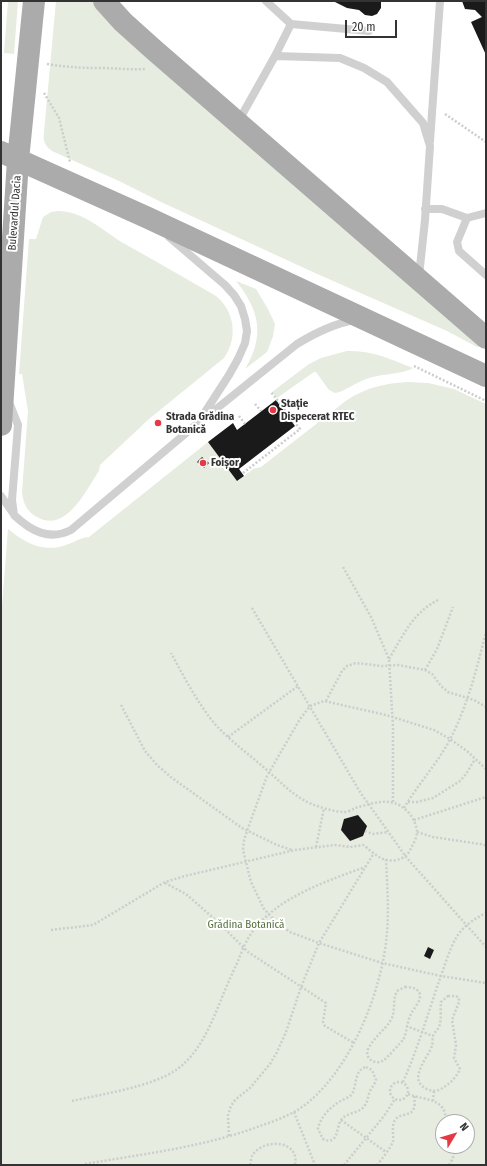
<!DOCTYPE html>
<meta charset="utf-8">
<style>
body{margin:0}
#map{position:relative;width:487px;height:1166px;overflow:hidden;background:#fff;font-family:"Fira Sans Condensed",sans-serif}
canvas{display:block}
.frame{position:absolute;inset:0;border:2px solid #333;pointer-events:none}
.north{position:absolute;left:435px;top:1114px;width:40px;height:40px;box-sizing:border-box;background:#fff;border:1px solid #adadad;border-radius:50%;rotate:52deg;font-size:11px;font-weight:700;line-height:16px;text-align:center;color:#333}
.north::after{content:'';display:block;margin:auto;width:14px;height:18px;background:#e63946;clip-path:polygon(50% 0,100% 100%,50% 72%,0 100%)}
.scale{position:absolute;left:345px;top:20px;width:52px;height:18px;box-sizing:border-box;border:2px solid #333;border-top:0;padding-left:5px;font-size:12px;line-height:14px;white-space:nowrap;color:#333;-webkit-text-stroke:3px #fff;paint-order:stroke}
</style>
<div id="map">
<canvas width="487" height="1166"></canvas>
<div class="frame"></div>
<div class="north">N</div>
<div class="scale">20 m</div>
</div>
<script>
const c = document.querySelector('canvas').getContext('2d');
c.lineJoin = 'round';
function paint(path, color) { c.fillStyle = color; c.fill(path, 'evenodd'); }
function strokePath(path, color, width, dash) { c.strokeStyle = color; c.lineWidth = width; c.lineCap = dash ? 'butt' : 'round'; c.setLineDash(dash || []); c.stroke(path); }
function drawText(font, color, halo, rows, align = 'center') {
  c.font = font + ' "Fira Sans Condensed",sans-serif'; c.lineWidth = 4; c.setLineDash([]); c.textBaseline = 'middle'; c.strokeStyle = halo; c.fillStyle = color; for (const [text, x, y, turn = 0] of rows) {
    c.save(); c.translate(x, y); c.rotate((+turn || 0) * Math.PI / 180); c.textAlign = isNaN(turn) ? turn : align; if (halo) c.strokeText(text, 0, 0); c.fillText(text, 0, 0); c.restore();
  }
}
const green = new Path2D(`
 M8 1H18L14 54 4 53Z
 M56 1H92L107 19 481 346 477 347 447 331 315 273 161 202 119 181 52 151C44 145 43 140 44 132Z
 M58 211C84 211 104 232 125 244 156 261 186 279 216 296 235 311 238 339 224 358L149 419 100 465 99 471C86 490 66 534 37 517 27 512 23 503 22 492L28 411 22 374H19L29 239H36L43 217 51 212Z
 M236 281 256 289 268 309 275 324 273 336 267 352 245 369C265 336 260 311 236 281Z
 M347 351C372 350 390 359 413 368 404 374 381 374 369 378 358 381 344 392 335 393L329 390 316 372H314L277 398 272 392 309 364 321 358Z
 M407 382 428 383 454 389 486 404V1165H1V619L8 529C25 543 44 553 66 545 75 542 79 538 89 537L208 442 238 481 253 469 261 467 347 400C368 387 383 384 407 382ZM443 1122H467V1146H443Z`);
const building = new Path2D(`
 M333 1H381V8L377 14 372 16 365 15 359 10 347 8Z
 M462 1H486V55L471 22 482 17 475 10 465 9Z
 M276 400 295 426 239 469 244 476 237 481 208 442 233 423 237 430Z
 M202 457 209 463 204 468 197 462Z
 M358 815 367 826 363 836 350 841 341 830 344 819Z
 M428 947 434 950 430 959 424 956Z`);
const path = new Path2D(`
 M47 64C65 67 81 68 99 68 115 68 130 70 145 69
 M44 93 59 118 70 162
 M445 114 486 142
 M414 366 486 401
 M255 404 261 411
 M239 416 245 424
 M243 473 300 429 271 392
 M343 567 371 617 389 659 393 727V802
 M252 608 360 792 406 857 486 947
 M389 659C404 634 413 612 440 599
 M425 670 437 649 453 607
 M326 701 342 671 347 666 356 663 382 666 398 665 425 670 432 674 441 686 448 692 474 700 486 707
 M121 705 145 751 157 765 172 778 242 828 277 845 292 850
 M228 737 298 686
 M486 769 467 751 450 739 434 730 386 715 324 701 310 706 300 719 267 776 247 831 244 840 243 850 251 882 264 909 276 922 290 932 319 943 382 963 441 976 486 983
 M408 802H417L433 798 460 781 466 774 475 759
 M404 808C417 786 434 767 447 745 467 709 476 671 486 632
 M414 820 486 797
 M365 831 373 834 388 832
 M417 832 433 837 486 845
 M316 847 324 808
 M165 883 186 894 220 924 248 952 326 1003 323 1022 325 1026 354 1043
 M51 930 93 925 165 882 185 876 295 850 335 845 350 847 363 845C369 849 377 857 383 859 394 863 407 859 411 848 414 843 417 837 417 831 416 824 412 815 406 810 391 796 373 803 355 808 352 810 347 812 344 812 337 812 326 809 320 807 297 800 285 786 268 771 250 755 230 741 214 723 197 702 184 677 171 653
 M405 987C411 987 419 988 420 995 421 1001 414 1008 411 1014 407 1021 407 1033 403 1040 402 1041 386 1059 384 1060 376 1066 364 1059 368 1049 374 1037 385 1030 391 1020 396 1011 392 1001 397 991Z
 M448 996H456L459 998V1002L452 1020 456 1045 454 1058 460 1069C457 1076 451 1083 444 1087 439 1091 433 1092 427 1089 407 1080 427 1059 432 1046 433 1044 432 1040 433 1037 433 1033 437 1031 439 1027 442 1020 440 1010 441 1002Z
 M406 1026 433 1036
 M366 1067 372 1070 376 1080C375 1084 372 1087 370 1091 367 1098 368 1105 360 1110 355 1113 345 1114 341 1120 336 1127 339 1146 323 1139L318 1129C320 1118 329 1108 339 1102 343 1099 349 1098 352 1094 357 1085 354 1070 366 1067Z
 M390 1091a9 9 0 1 1 18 0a9 9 0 1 1-18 0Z
 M403 1082C417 1050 427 1017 438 984 443 971 449 950 456 938 463 926 474 919 486 913
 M408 1094C426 1101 446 1097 446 1122
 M72 1101C102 1094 151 1087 176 1070 200 1053 210 1026 221 1000 226 987 232 974 238 961 242 951 246 940 253 931 278 897 327 881 365 867
 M433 1101 434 1091
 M294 1112 315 1165
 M341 1120 386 1152
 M229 1136 228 1115 231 1106 235 1100 250 1088 270 1064 277 1052 286 1032 301 987 319 943 374 853
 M85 1164C143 1154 204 1147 260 1126 272 1122 285 1117 296 1111 348 1079 383 991 387 932 389 908 387 883 386 859
 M250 1165C251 1162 251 1158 252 1156 262 1138 300 1139 295 1165
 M344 1165 384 1116 395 1099
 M377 1165C381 1160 391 1148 393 1141 394 1135 391 1126 395 1120 402 1110 418 1121 414 1096
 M449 1165C453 1159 456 1153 452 1146`);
const lane = new Path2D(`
 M266 1 291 24 369 31
 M275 56 340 58 364 68 387 82 423 123 430 146 425 220 419 276
 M238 122 275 56 291 24
 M430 141 440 1
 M425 209H442L467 218 486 213
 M467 218 457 242 459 251 486 275
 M9 402 18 425 12 500 14 515C31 531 49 541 71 530L198 423 229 375 238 359 245 343 247 331 245 319 241 306 234 295 225 285 169 237
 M205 418 297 344C315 333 333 324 354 320
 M1 496 13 513`);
const primary = new Path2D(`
 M104 1 123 22 153 49 486 338
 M1 152 146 217 486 376
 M1 425 18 160 34 1`);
const markers = [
 [273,410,4,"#e63946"],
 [158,423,4,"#e63946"],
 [203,463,4,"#e63946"]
];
const streetNames = [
 ["Bulevardul Dacia",15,213,-86]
];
const poiNames = [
 ["Stație",281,404],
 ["Dispecerat RTEC",281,417],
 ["Strada Grădina",166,417],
 ["Botanică",166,430],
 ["Foișor",211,463]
];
const parkNames = [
 ["Grădina Botanică",246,925]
];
paint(green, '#e6ecdf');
paint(building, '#1a1a1a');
strokePath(path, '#cdcdcd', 2.5, [2, 2]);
strokePath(lane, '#d0d0d0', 8);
strokePath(primary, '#ababab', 22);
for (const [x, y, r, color] of markers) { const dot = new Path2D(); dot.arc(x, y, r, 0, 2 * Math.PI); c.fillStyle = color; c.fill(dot); strokePath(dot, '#fff', 1.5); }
drawText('11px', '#333', '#fff', streetNames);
drawText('bold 11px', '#333', '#fff', poiNames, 'left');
drawText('11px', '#56703f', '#fff', parkNames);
</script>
